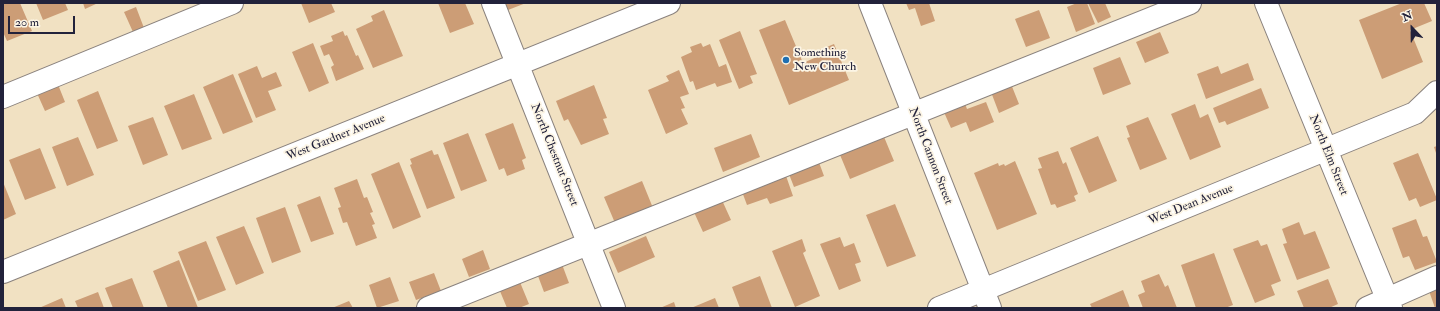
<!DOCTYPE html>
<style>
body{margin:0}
#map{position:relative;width:1440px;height:311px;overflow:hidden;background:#f1e1c2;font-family:"IM FELL Double Pica",serif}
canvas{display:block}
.frame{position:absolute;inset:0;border:4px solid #22223b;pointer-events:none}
.north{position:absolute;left:1392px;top:8px;width:40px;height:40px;-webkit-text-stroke:3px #fcf5e5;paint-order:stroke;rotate:338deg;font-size:11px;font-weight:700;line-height:16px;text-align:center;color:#22223b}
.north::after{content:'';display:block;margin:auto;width:14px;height:18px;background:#22223b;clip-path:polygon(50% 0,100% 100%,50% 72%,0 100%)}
.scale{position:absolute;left:8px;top:16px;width:67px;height:18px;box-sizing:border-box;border:2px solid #22223b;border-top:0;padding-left:5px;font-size:12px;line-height:14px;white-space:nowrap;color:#22223b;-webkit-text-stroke:3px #fcf5e5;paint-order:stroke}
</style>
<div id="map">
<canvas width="1440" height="311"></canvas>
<div class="frame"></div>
<div class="north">N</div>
<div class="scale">20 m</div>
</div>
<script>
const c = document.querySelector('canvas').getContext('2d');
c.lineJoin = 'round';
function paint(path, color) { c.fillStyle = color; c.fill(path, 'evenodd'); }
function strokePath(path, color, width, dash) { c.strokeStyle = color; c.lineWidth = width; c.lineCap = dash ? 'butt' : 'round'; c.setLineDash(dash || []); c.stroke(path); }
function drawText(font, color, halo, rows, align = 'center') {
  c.font = font + ' "IM FELL Double Pica",serif'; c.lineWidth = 3.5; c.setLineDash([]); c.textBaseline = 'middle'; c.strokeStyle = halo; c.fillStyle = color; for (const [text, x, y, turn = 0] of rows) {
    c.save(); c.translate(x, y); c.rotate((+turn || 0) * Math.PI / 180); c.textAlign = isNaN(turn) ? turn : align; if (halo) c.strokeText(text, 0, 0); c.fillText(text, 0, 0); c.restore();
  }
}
const building = new Path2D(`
 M3 3H20L32 31 7 41 3 32Z
 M36 3H65L68 10 43 20Z
 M83 3H98L85 9Z
 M301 3H331L335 12 309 23Z
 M438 3H465L474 24 450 33Z
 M505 3H526L508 10Z
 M906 3H929L935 21 921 26 915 8 909 10Z
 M1077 3H1087L1095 24 1076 32 1067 7Z
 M1088 3H1105L1111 17 1098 23Z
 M1402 3H1424L1432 21 1410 30 1423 62 1382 79 1359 20Z
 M136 7 144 28 133 32 124 12Z
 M384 10 403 56 373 68 356 29 373 21 371 16Z
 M1039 10 1050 38 1026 47 1015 19Z
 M785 20 803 63 819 56 817 51 834 44 849 80 789 105 759 30Z
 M343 31 345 36 347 35 356 56 358 55 364 69 336 81 331 67 334 65 329 54 324 56 320 46 333 41 331 36Z
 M740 31 757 74 750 76 753 83 739 89 719 40Z
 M1160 32 1169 53 1145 63 1136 42Z
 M313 43 329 83 309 92 292 52Z
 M701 43 703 47 710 44 719 67 726 64 732 82 717 87 715 83 696 90 693 81 690 82 681 57 692 52 690 47Z
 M1120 57 1131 84 1103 95 1093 68Z
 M1248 63 1254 80 1206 99 1197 74 1218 66 1221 74Z
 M257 66 262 78 276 72 282 86 268 91 276 110 256 118 238 74Z
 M679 70 689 94 680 97 685 108 681 109 688 124 666 134 648 90 669 81 666 76Z
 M233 74 253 122 223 134 203 87Z
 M57 82 65 102 45 111 36 91Z
 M1011 84 1019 104 999 113 991 92Z
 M594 85 607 118 603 119 609 134 581 145 568 119 564 121 556 101Z
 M1261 88 1269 108 1227 125 1225 121 1219 123 1213 108Z
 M98 91 118 141 97 149 77 100Z
 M194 94 212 139 182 150 164 106Z
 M964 101 967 109 986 102 994 122 970 132 966 122 951 128 943 110Z
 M1195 104 1200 118 1208 114 1221 147 1190 160 1171 114Z
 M153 117 168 155 143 165 128 126Z
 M1148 117 1167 159 1140 170 1127 138 1130 137 1126 126Z
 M513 123 526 158 522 160 525 169 507 176 504 168 499 170 485 134Z
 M882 132 894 161 850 179 838 150Z
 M468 133 487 181 461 191 443 143Z
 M751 134 760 157 723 172 714 148Z
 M1098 136 1117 181 1089 193 1070 148Z
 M78 137 94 175 67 186 52 147Z
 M1437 146V156L1434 147Z
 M40 148 56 188 25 200 9 160Z
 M432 150 434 155 438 154 455 198 427 209 410 165 412 164 410 159Z
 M1058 151 1063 164 1066 162 1078 194 1074 196 1076 201 1057 208 1055 204 1051 205 1038 169 1042 168 1038 158Z
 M1418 153 1437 199V200L1420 207 1416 198 1409 201 1393 163Z
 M817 157 824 176 794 187 787 169Z
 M1015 161 1037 214 997 230 974 173 998 163 999 166 1004 164 1005 166Z
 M399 162 421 217 393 229 371 174Z
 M785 173 793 196 770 204 767 198 747 205 741 189Z
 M357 179 364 198 367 197 373 212 370 213 375 224 372 225 377 238 356 246 347 222 343 223 338 208 341 207 334 188Z
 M642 181 653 208 615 223 604 197Z
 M3 182 16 214 3 220Z
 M320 196 334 234 311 242 297 205Z
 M721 198 731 220 703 232 693 210Z
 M895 204 916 256 887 267 866 215Z
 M285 207 301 252 272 263 256 218Z
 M1416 219 1423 237 1427 236 1437 262 1415 270 1409 256 1403 258 1392 228Z
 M1299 222 1304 235 1315 231 1330 268 1297 280 1283 244 1287 243 1282 229Z
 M244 226 264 273 236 285 216 237Z
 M646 236 655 257 618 273 609 252Z
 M840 237 844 247 854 243 861 262 855 264 861 281 839 290 820 244Z
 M802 239 806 251 803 253 820 296 795 307 772 251Z
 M1258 240 1261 246 1267 244 1281 281 1271 285 1275 295 1255 303 1233 249Z
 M206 241 226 290 198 301 178 252Z
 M483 250 490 269 469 277 462 259Z
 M1214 253 1233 305 1225 308H1196L1181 265Z
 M560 259 569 283 544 292 535 268Z
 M179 260 198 308H168L153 271Z
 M434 273 441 291 416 300 409 282Z
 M1159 274 1165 287 1168 285 1177 308H1143L1138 295 1145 292 1141 281Z
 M517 275 529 304 519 308H507L497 284Z
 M760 276 772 308H740L732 287Z
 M390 277 399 301 377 308 369 285Z
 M132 278 144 308H113L105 288Z
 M1328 279 1338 304 1329 308H1304L1297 291Z
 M1437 285V308H1435L1428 288Z
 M1123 290 1130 308H1092L1090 304Z
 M98 292 104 308H78L75 301Z
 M62 298 66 308H39Z
 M715 298 719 308H691Z
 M349 301 353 308H332Z
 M674 302 676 308H660Z`);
const minor = new Path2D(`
 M493 3 614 308
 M870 3 990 308
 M1266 3 1391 308
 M3 97 232 3
 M3 272 669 3
 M428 308 1190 3
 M939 308 1415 113 1437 92
 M1367 308 1437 277`);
const markers = [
 [786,60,4,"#1f6fb2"]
];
const poiNames = [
 ["Something",794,53],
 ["New Church",794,67]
];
const streetNames = [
 ["West Gardner Avenue",336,138,-22],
 ["North Chestnut Street",554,155,68],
 ["North Elm Street",1328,155,68],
 ["North Cannon Street",930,156,69],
 ["West Dean Avenue",1191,205,-22]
];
paint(building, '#cc9d76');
strokePath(minor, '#8a827e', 24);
strokePath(minor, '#fff', 22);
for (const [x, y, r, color] of markers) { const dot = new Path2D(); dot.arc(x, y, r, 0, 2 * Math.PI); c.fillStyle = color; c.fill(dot); strokePath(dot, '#fcf5e5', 1.5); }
drawText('12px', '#22223b', '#fcf5e5', poiNames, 'left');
drawText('12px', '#22223b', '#fcf5e5', streetNames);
</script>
